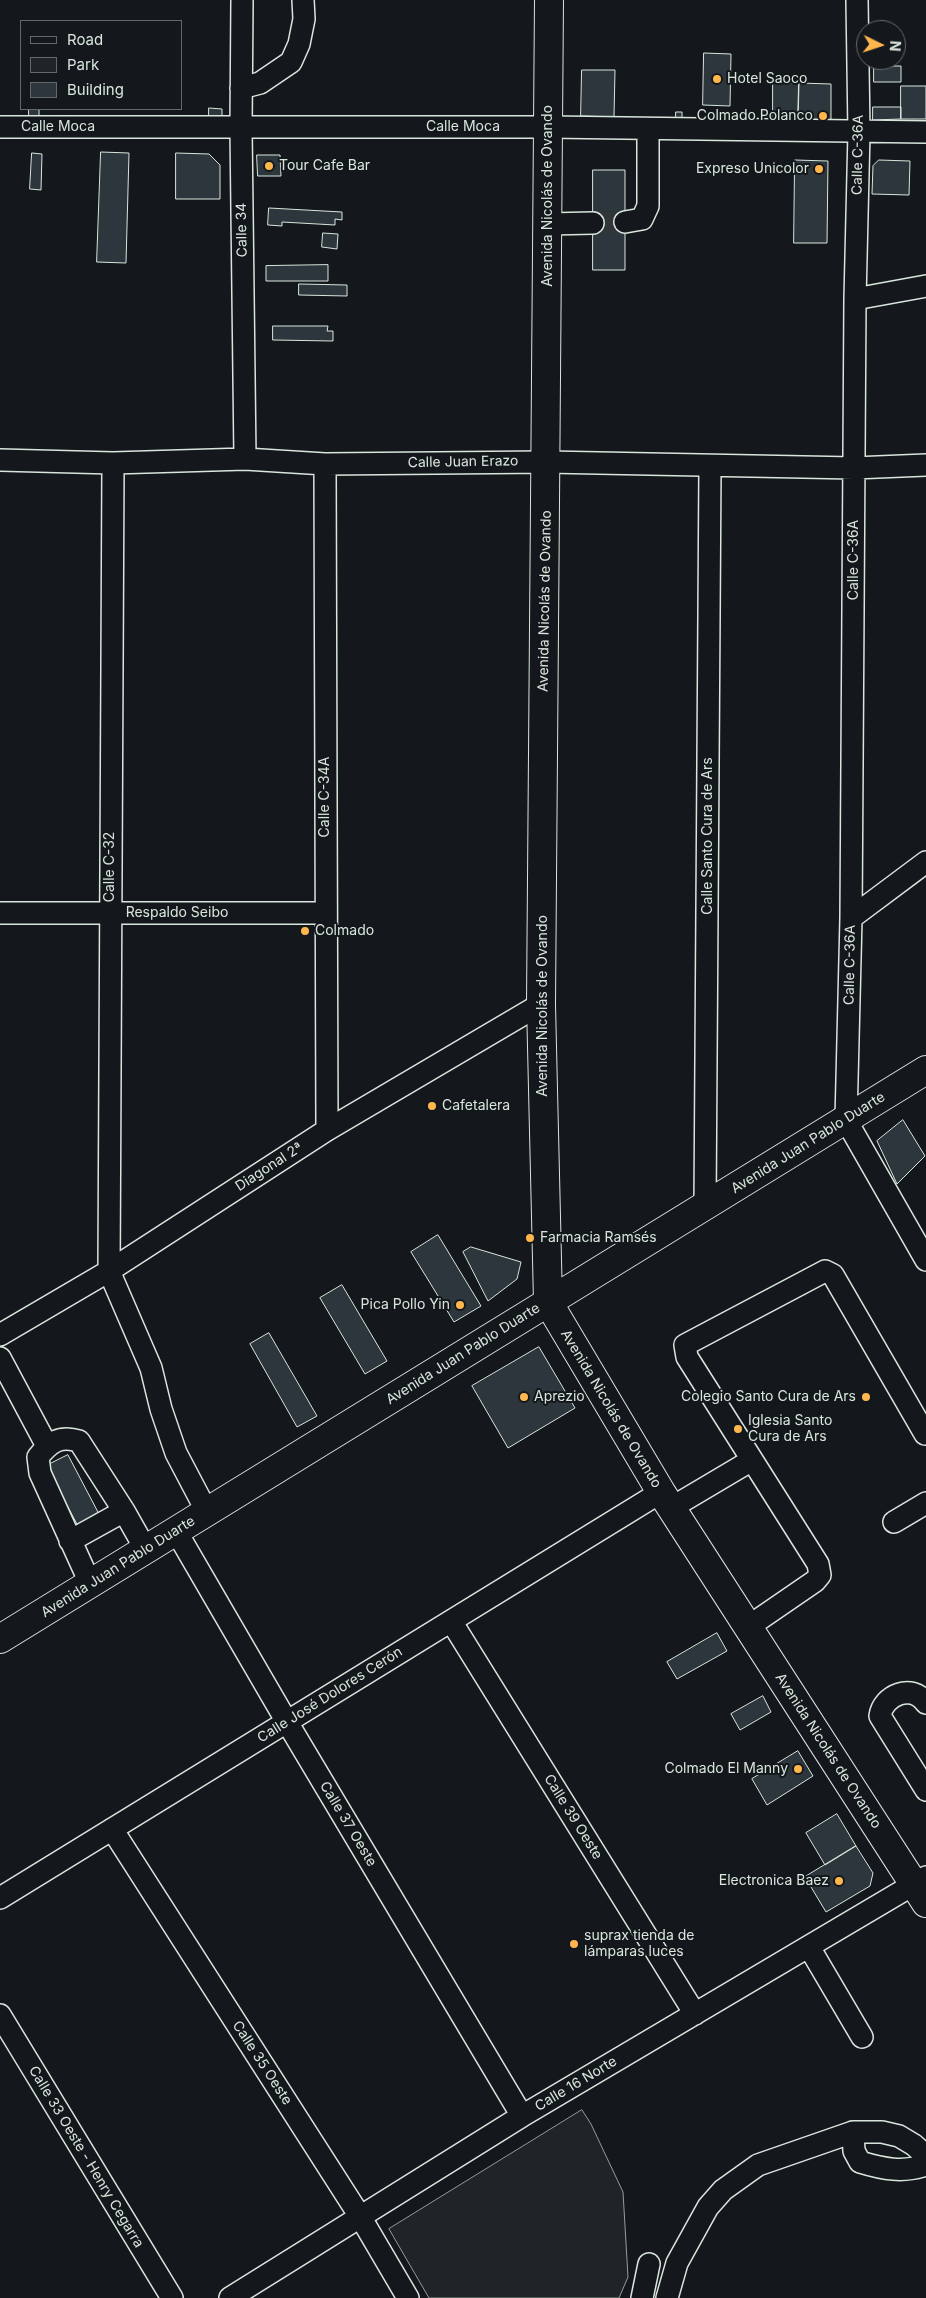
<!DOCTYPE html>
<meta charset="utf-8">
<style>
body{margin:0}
#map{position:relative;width:926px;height:2298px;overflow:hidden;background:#14181c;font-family:Inter,sans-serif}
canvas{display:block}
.legend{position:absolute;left:20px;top:20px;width:162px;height:90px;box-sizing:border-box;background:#14181c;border:1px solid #626a69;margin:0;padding:6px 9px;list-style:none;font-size:15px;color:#d8e6dc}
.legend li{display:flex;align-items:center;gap:10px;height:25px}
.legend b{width:25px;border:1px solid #626a69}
.north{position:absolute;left:856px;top:20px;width:50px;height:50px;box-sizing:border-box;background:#14181c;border:1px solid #626a69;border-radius:50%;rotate:94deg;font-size:14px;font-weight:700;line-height:20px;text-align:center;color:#d8e6dc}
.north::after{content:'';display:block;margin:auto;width:18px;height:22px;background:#ffb74d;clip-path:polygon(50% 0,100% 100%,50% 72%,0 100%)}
</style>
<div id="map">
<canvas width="926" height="2298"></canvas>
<ul class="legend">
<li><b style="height:6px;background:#14181c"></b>Road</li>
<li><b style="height:14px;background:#202428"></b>Park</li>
<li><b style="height:14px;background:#2c363c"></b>Building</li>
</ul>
<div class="north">N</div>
</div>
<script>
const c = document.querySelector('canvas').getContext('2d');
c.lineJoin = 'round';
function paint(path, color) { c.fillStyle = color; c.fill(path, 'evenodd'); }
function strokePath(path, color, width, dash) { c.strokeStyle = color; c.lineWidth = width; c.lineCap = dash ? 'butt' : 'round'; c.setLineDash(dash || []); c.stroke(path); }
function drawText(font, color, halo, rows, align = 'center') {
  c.font = font + ' Inter,sans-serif'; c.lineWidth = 4; c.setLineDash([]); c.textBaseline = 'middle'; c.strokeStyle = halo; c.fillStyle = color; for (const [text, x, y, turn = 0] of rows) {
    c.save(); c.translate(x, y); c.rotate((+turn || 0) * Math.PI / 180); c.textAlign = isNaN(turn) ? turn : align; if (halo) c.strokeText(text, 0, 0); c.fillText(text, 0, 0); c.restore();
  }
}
const green = new Path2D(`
 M582 2110 591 2124 623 2192 628 2277 619 2298H429L389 2229Z`);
const building = new Path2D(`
 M704 53 731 54 730 106 703 105Z
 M874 66H901V82H874Z
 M582 70H615L614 117 581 116Z
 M773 82 799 83 798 123 773 122Z
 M799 83 831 84V119L825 123H798Z
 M901 86H926V119H901Z
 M873 107H901V119L873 120Z
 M209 108 222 109V115L218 118H209Z
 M29 109H39V117H29Z
 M676 112H682V124H676Z
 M101 152 129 153 126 263 97 262Z
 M32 153 42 154 41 190 30 189Z
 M176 153 209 154 220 165V199H176Z
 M257 155H280L281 176H258Z
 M795 160 828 161 827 243H794Z
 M879 160 910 161 909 195 872 194 873 166Z
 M593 170H625V270H593Z
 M269 208 342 212V220L335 219V225L282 222V226L268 225Z
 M323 233 338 234 337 249 322 247Z
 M328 265V281H266V266Z
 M299 284 347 285V296L299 295Z
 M273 326H328L327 331H333V341L273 340Z
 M903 1120 925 1156 897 1184 877 1141Z
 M438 1235 481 1306 454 1322 411 1252Z
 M471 1247 521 1262 517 1279 488 1301 463 1252Z
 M342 1285 387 1361 365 1374 320 1298Z
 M269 1333 317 1416 297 1427 250 1344Z
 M539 1347 575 1408 508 1448 472 1386Z
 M68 1455 99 1514 78 1526 46 1466Z
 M717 1633 727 1651 677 1679 667 1662Z
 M763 1696 771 1712 740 1730 731 1714Z
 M798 1751 813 1776 767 1805 752 1779Z
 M837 1814 856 1846 825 1865 806 1833Z
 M856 1846 873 1873 870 1886 826 1912 805 1877Z`);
const minorTunnel = new Path2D(`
 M593 223 625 222`);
const minor = new Path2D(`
 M242 0 241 128 245 459
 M857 0 859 132 855 299 851 918 846 1120 926 1260
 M241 88 260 83 291 62 299 44 304 19 303 0
 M0 127H549L926 132
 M625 222 642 219 648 206V129
 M548 224 593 223
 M855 299 926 286
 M0 460 113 463 245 459 325 464 547 462 854 468 926 465
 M113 463 109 1271 151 1368 161 1409 176 1453 207 1512
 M325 464 327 1130
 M0 913H325
 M851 918 926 862
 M705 1207 710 466
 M0 1335 109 1271 327 1130 541 1004
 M0 1358 47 1446
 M671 1508 752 1460
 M894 1522 926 1503
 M176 1531 287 1722 522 2116
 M70 1541 124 1511
 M90 1583 40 1473 38 1457C50 1442 60 1435 79 1441L124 1511 146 1550
 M451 1621 695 2014
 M748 1627 815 1581 820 1575 818 1564 687 1357 685 1345 825 1271 833 1275 925 1434
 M926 1703C912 1683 883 1695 880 1716L926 1790
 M112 1829 361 2218 408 2298
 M0 1898 661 1492
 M809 1947 862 2037
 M0 2015 172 2298
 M853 2132 854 2151 860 2162C883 2169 903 2173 926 2165
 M230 2298 522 2116 926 1877
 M642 2298 649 2264
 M667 2298 677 2263 708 2207 723 2190 758 2165 853 2132H882L899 2136 914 2145 926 2156`);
const major = new Path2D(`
 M549 0 541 1004 548 1302 661 1492 926 1903
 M0 1639 926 1070`);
const markers = [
 [717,79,5,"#ffb74d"],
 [823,116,5,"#ffb74d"],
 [269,166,5,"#ffb74d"],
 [819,169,5,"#ffb74d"],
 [305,931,5,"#ffb74d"],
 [432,1106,5,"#ffb74d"],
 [530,1238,5,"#ffb74d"],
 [460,1305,5,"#ffb74d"],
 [524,1397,5,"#ffb74d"],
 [866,1397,5,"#ffb74d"],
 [738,1429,5,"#ffb74d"],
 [798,1769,5,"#ffb74d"],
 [839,1881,5,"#ffb74d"],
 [574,1944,5,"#ffb74d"]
];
const poiNames = [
 ["Hotel Saoco",727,79],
 ["Colmado Polanco",813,116,"right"],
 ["Tour Cafe Bar",279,166],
 ["Expreso Unicolor",809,169,"right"],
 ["Colmado",315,931],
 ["Cafetalera",442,1106],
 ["Farmacia Ramsés",540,1238],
 ["Pica Pollo Yin",450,1305,"right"],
 ["Aprezio",534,1397],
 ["Colegio Santo Cura de Ars",856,1397,"right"],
 ["Iglesia Santo",748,1421],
 ["Cura de Ars",748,1437],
 ["Colmado El Manny",788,1769,"right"],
 ["Electronica Baez",829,1881,"right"],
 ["suprax tienda de",584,1936],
 ["lámparas luces",584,1952]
];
const streetNames = [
 ["Calle Moca",58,127],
 ["Calle Moca",463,127],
 ["Calle C-36A",858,155,-89],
 ["Avenida Nicolás de Ovando",548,196,-90],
 ["Calle 34",242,230,-91],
 ["Calle Juan Erazo",463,462,-1],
 ["Calle C-36A",854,560,-90],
 ["Avenida Nicolás de Ovando",545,601,-89],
 ["Calle C-34A",325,797,-90],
 ["Calle Santo Cura de Ars",708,836,-90],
 ["Calle C-32",110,867,-90],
 ["Respaldo Seibo",177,913],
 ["Calle C-36A",850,965,-89],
 ["Avenida Nicolás de Ovando",543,1006,-90],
 ["Avenida Juan Pablo Duarte",808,1143,-32],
 ["Diagonal 2ª",269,1167,-33],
 ["Avenida Juan Pablo Duarte",463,1354,-32],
 ["Avenida Nicolás de Ovando",611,1409,59],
 ["Avenida Juan Pablo Duarte",118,1567,-32],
 ["Calle José Dolores Cerón",330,1695,-32],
 ["Avenida Nicolás de Ovando",828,1751,57],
 ["Calle 39 Oeste",573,1817,58],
 ["Calle 37 Oeste",348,1824,59],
 ["Calle 35 Oeste",262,2063,57],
 ["Calle 16 Norte",576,2084,-31],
 ["Calle 33 Oeste - Henry Cegarra",86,2157,59]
];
paint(green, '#202428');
strokePath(green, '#939e99', 1);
paint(building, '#2c363c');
strokePath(building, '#d8e6dc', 1);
strokePath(minorTunnel, '#313739', 21, [21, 11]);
strokePath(minor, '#d8e6dc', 24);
strokePath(major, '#d8e6dc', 30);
strokePath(minor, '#14181c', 21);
strokePath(major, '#14181c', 28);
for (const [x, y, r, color] of markers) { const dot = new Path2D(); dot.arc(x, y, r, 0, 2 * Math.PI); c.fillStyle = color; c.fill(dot); strokePath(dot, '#14181c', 2); }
drawText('14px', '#d8e6dc', '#14181c', poiNames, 'left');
drawText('14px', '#d8e6dc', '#14181c', streetNames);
</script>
